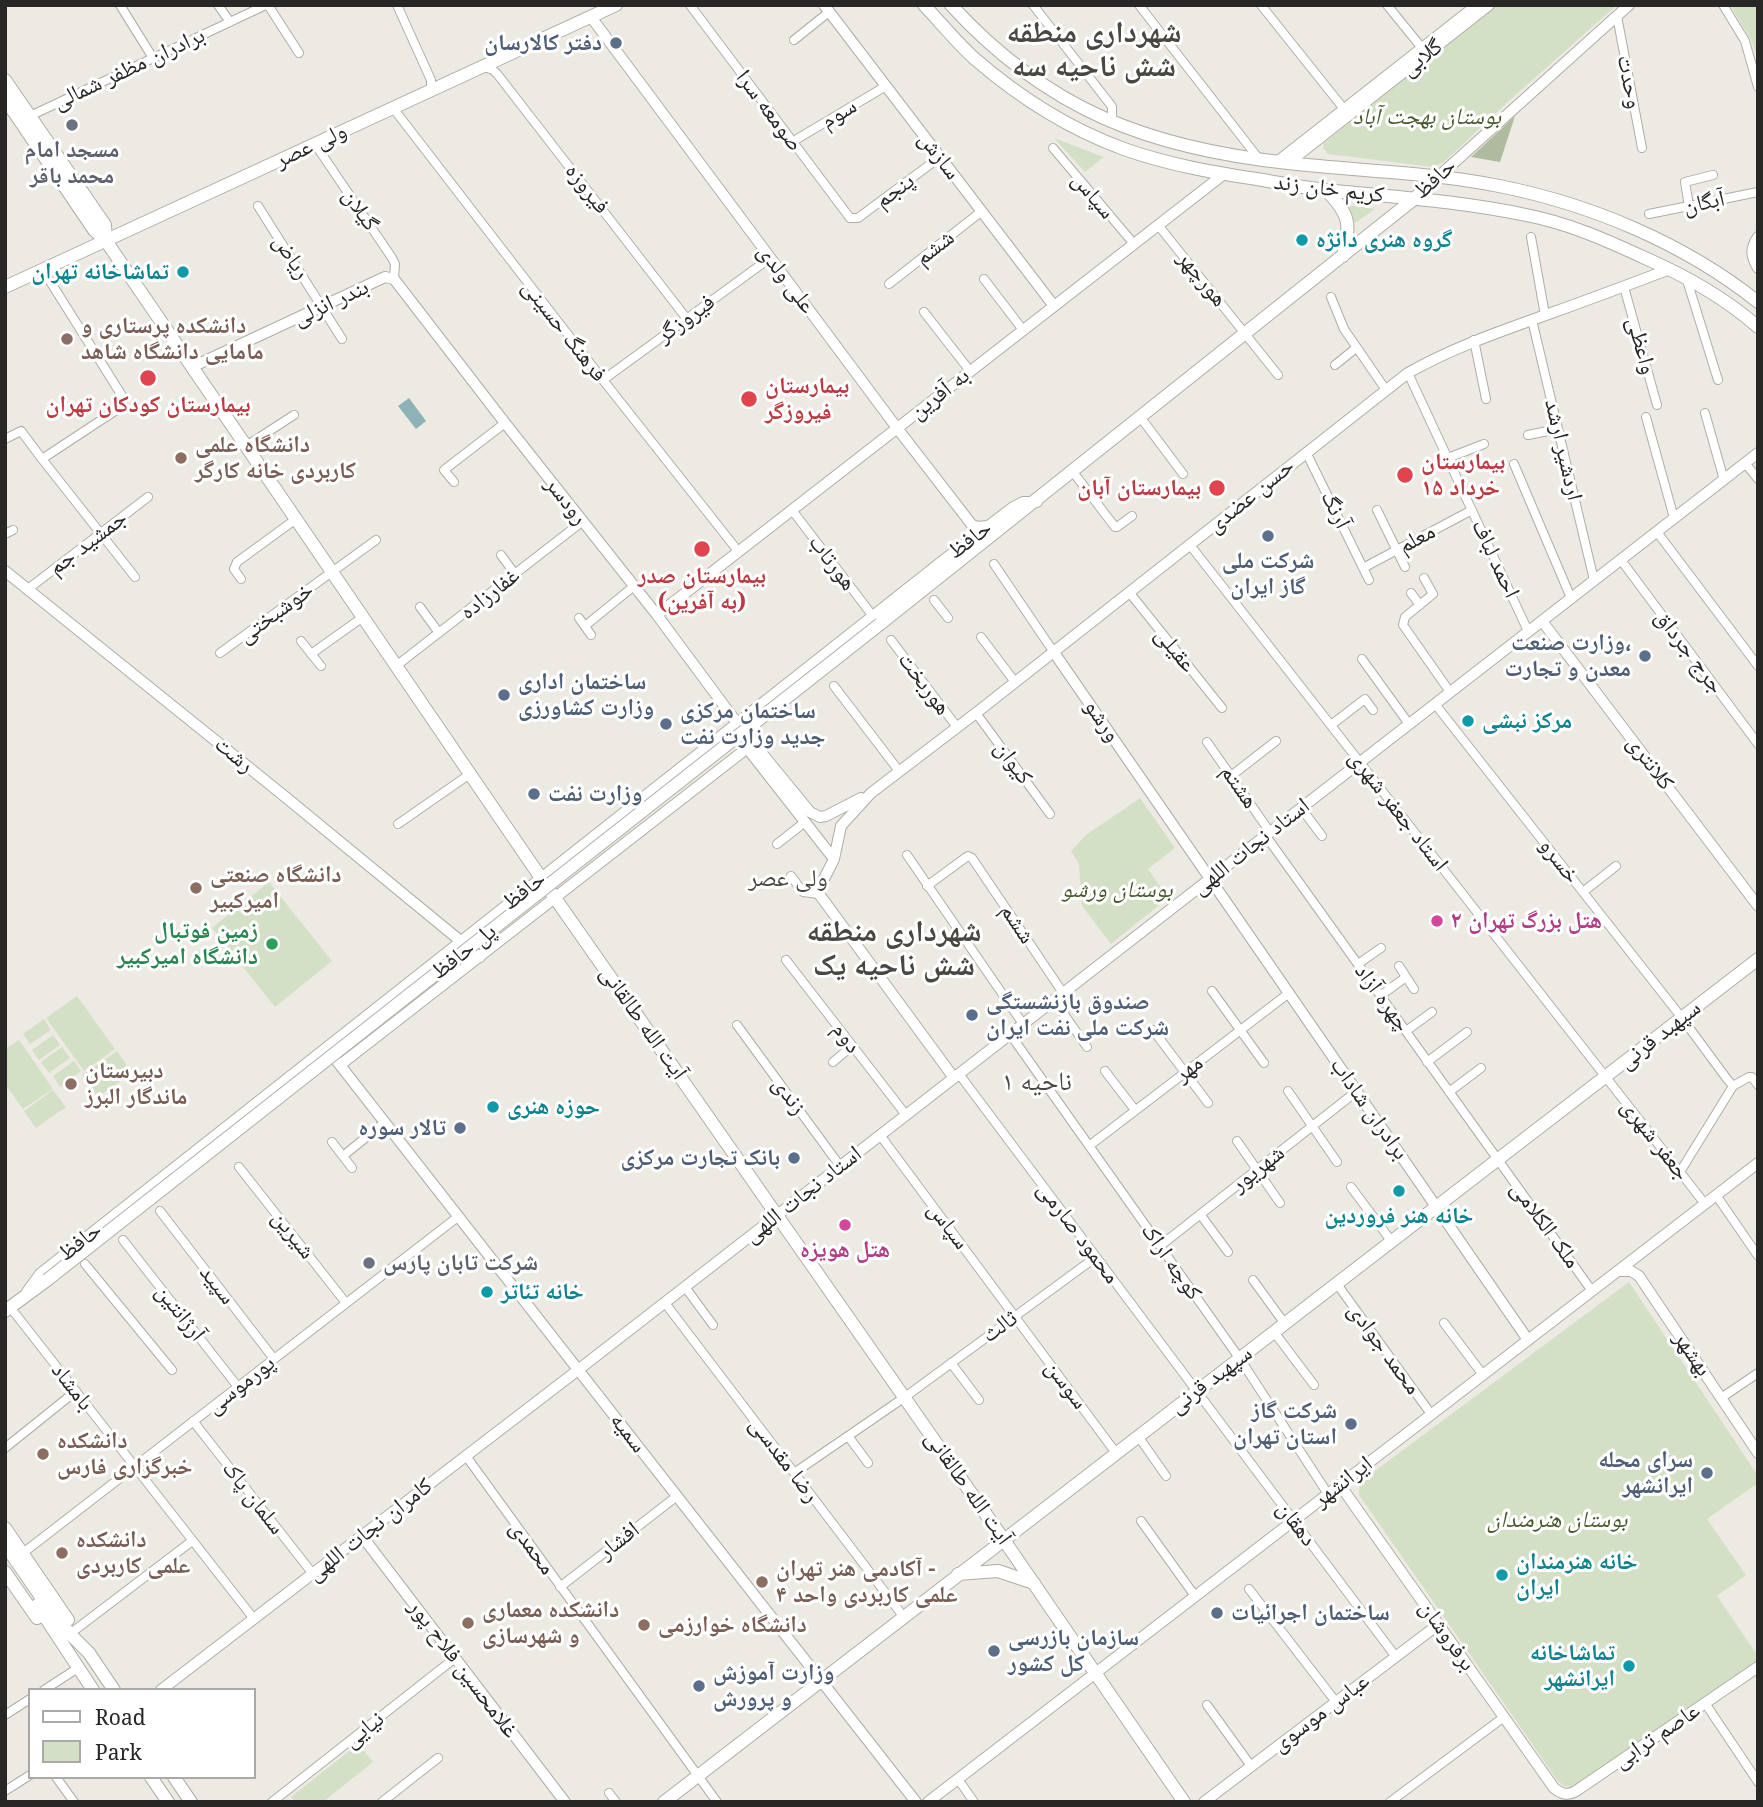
<!DOCTYPE html>
<meta charset="utf-8">
<style>
body{margin:0}
#map{position:relative;width:1763px;height:1807px;overflow:hidden;background:#edeae3;font-family:"Noto Serif",serif}
canvas{display:block}
.frame{position:absolute;inset:0;border:7px solid #282725;pointer-events:none}
.legend{position:absolute;left:28px;top:1688px;width:228px;height:91px;box-sizing:border-box;background:#fff;border:2px solid #a9a9a8;margin:0;padding:9px 12px;list-style:none;font-size:21px;color:#282725}
.legend li{display:flex;align-items:center;gap:14px;height:35px}
.legend b{width:35px;border:2px solid #a9a9a8}
</style>
<div id="map">
<canvas width="1763" height="1807"></canvas>
<div class="frame"></div>
<ul class="legend">
<li><b style="height:9px;background:#fff"></b>Road</li>
<li><b style="height:19px;background:#d4e0c5"></b>Park</li>
</ul>
</div>
<script>
const c = document.querySelector('canvas').getContext('2d');
c.lineJoin = 'round';
function paint(path, color) { c.fillStyle = color; c.fill(path, 'evenodd'); }
function strokePath(path, color, width, dash) { c.strokeStyle = color; c.lineWidth = width; c.lineCap = dash ? 'butt' : 'round'; c.setLineDash(dash || []); c.stroke(path); }
function drawText(font, color, halo, rows, align = 'center') {
  c.font = font + ' "Noto Serif","Noto Naskh Arabic",serif'; c.lineWidth = 6; c.setLineDash([]); c.textBaseline = 'middle'; c.strokeStyle = halo; c.fillStyle = color; for (const [text, x, y, turn = 0] of rows) {
    c.save(); c.translate(x, y); c.rotate((+turn || 0) * Math.PI / 180); c.textAlign = isNaN(turn) ? turn : align; if (halo) c.strokeText(text, 0, 0); c.fillText(text, 0, 0); c.restore();
  }
}
const green = new Path2D(`
 M1497 5H1617L1511 99 1444 162 1433 167 1328 154 1323 148 1324 143Z
 M1730 5 1758 6V60L1751 40Z
 M1054 138 1104 157 1085 172Z
 M1348 205 1375 209 1355 223Z
 M1140 798 1175 848 1148 869 1168 898 1111 944 1082 906 1079 864 1071 851 1086 835Z
 M269 882 332 961 275 1007 212 928Z
 M77 996 115 1049 84 1071 46 1018Z
 M44 1019 51 1030 30 1044 23 1034Z
 M53 1035 60 1045 39 1060 32 1050Z
 M19 1040 53 1089 23 1109 5 1084V1049Z
 M62 1047 70 1058 49 1073 41 1062Z
 M117 1051 132 1073 98 1097 82 1075Z
 M74 1061 81 1071 60 1087 53 1076Z
 M53 1090 66 1107 36 1128 24 1111Z
 M1629 1282 1758 1476V1483L1707 1519 1746 1575 1717 1596 1758 1656V1660L1574 1787 1564 1786 1558 1781 1359 1495 1360 1482Z
 M358 1744 373 1762 323 1802H295L291 1797Z`);
const forest = new Path2D(`
 M1515 116 1500 162 1471 157Z`);
const water = new Path2D(`
 M409 398 426 421 416 429 398 406Z`);
const street = new Path2D(`
 M120 5 153 58
 M218 5 230 22
 M268 5 299 53
 M397 5 431 80V89
 M690 5 850 218H858L940 157
 M1033 5 1110 104 1112 107V122
 M1139 5 1259 159
 M1261 5 1344 109
 M1387 5 1422 48
 M1723 5 1745 41 1758 87
 M1617 16 1642 148
 M794 40 829 12
 M482 66 493 70 498 75 687 319
 M393 108 603 380 738 551
 M30 116 266 5
 M792 142 886 86
 M315 144 392 258 395 264 394 279
 M1053 148 1134 244
 M258 206 342 339
 M1689 206 1685 182 1713 175
 M1649 214 1758 192
 M1158 225 1278 375
 M1531 237 1545 315
 M43 270 124 399 121 407 42 459 135 577
 M1686 277 1718 380
 M984 279 1023 330
 M889 284 982 211
 M1624 287 1657 405
 M1331 297 1344 329 1386 390
 M924 312 970 371
 M1532 320 1594 580
 M1474 340 1486 399
 M1335 365 1356 348
 M1408 373 1528 631
 M603 380 770 258
 M1705 413 1724 480
 M1646 417 1674 518
 M1141 418 1183 474
 M1528 435 1558 429
 M5 439 21 431 42 459
 M246 446 294 415
 M1306 452 1369 580
 M1448 458 1484 444
 M1745 463 1758 479
 M1514 464 1571 598
 M1073 472 1115 527H1117L1132 516
 M454 482 444 470 505 423
 M792 510 872 615
 M1377 510 1405 567
 M1657 532 1758 666
 M5 534 13 530
 M1190 545 1705 1204
 M501 555 515 574
 M1621 560 1758 744
 M994 564 1053 651
 M1363 568 1472 510
 M1424 578 1433 594 1405 617 1403 625 1450 692
 M241 579 234 569 237 562 296 519
 M28 589 148 497
 M1129 592 1222 708
 M1411 593 1420 605
 M934 600 948 618
 M420 607 439 633
 M579 618 591 635
 M585 626 634 586
 M981 637 1015 682
 M891 640 957 727
 M301 641 321 666
 M220 653 376 540
 M311 654 363 617
 M1362 659 1409 724
 M396 666 583 521
 M834 686 899 771
 M1435 704 1682 1018 1727 1079 1733 1086 1749 1077H1752L1758 1085
 M976 713 1050 814
 M1331 725 1365 699 1373 710
 M1207 742 1270 832
 M1231 776 1276 741
 M1301 808 1322 836
 M398 824 470 774
 M1266 836 1592 1291
 M777 844 805 822
 M907 855 1023 1024
 M791 876 803 892 819 894
 M927 886 965 858 968 856 972 858 1063 993
 M1583 892 1616 866
 M786 960 906 1115
 M1358 964 1381 948
 M1399 966 1414 989
 M1212 991 1264 1063
 M1380 996 1406 977
 M1054 1000 1087 1047
 M737 1025 840 1166
 M1153 1030 1208 1103
 M1406 1031 1432 1012
 M1010 1034 1240 1359 1328 1494
 M833 1062 852 1046
 M1427 1062 1467 1032
 M1105 1071 1135 1110
 M959 1074 1396 1657
 M1288 1091 1337 1162
 M1449 1092 1481 1068
 M880 1135 1116 1453
 M1237 1141 1280 1203
 M332 1142 352 1168
 M1089 1146 1289 993
 M343 1156 385 1122
 M239 1167 346 1303
 M1680 1172 1733 1086
 M1351 1187 1392 1242
 M1716 1195 1758 1256
 M160 1211 274 1359
 M1200 1214 1228 1252
 M123 1240 238 1387
 M1160 1246 1357 1091
 M85 1264 172 1370
 M1253 1280 1285 1324
 M1337 1284 1431 1414
 M685 1287 713 1325
 M665 1303 903 1616
 M10 1307 254 1619
 M1444 1323 1483 1375
 M1274 1332 1314 1385
 M951 1363 979 1400
 M1721 1398 1758 1373
 M193 1421 313 1574
 M848 1436 868 1463
 M1138 1436 1166 1476
 M5 1448 76 1391
 M466 1456 717 1802
 M794 1473 905 1397 1096 1257
 M1141 1521 1195 1596
 M23 1553 459 1216
 M560 1587 677 1496
 M1249 1589 1336 1702
 M75 1630 192 1541
 M44 1690 78 1668
 M1705 1703 1758 1782
 M1207 1705 1251 1766
 M5 1715 30 1699
 M56 1777 74 1802
 M958 1779 974 1802
 M5 1791 30 1775
 M609 1793 616 1802
 M272 1802 455 1658
 M382 1802 438 1758
 M1390 1802 1504 1717`);
const secondary = new Path2D(`
 M824 5 1054 306
 M591 17 897 428 972 525 978 527 987 526
 M1277 162 1477 5
 M1288 163 1489 5
 M1438 177 1629 5
 M1758 237C1750 249 1751 256 1758 268
 M192 367 385 277 394 279 505 423 657 615 737 723 810 812 820 817 826 816 861 798
 M5 571 283 795 480 957
 M657 615 1224 174
 M1542 621 1758 906
 M1053 651 1528 1340
 M744 742 747 748 834 859
 M329 1051 916 1802
 M340 1065 755 742
 M954 1078 819 894 820 887 834 859 841 826 871 793 976 713 1408 373C1452 348 1496 333 1543 316 1585 301 1628 285 1670 269
 M1618 1271H1631L1639 1276 1758 1453
 M27 1292 40 1274 945 559 1012 508 1023 502H1037
 M1340 1485 1554 1788C1562 1794 1567 1796 1576 1791L1758 1667
 M362 1536 565 1802
 M161 1690 578 1370 1758 453
 M928 1802 1758 1163
 M1204 1802 1439 1624`);
const primary = new Path2D(`
 M924 5C941 23 957 43 975 59 1019 97 1069 129 1124 149 1169 165 1216 173 1263 180 1284 184 1305 188 1326 190 1393 197 1460 201 1526 215 1568 223 1606 240 1645 258 1686 276 1724 297 1758 327
 M951 5C1047 110 1149 148 1288 163 1358 171 1429 172 1499 186 1590 204 1684 243 1758 302
 M5 80 105 225 106 241
 M5 99 94 230 106 241 541 878 997 1530 1184 1802
 M1326 190C1350 215 1351 223 1343 256
 M5 287 616 5
 M880 624 1342 256 1414 199 1438 177
 M5 1311 47 1280
 M5 1528 68 1620
 M5 1545 46 1604 70 1634 89 1653 114 1690
 M5 1572 37 1618
 M958 1574 998 1571 1034 1583
 M37 1605 93 1690
 M151 1777 168 1802
 M174 1777 191 1802
 M664 1802C1028 1520 1394 1241 1758 959`);
const primaryBridge = new Path2D(`
 M47 1280 880 624`);
const markers = [
 [616,43,7,"#5c6f8a"],
 [72,125,7,"#6b7280"],
 [1302,240,7,"#0f9aa8"],
 [183,272,7,"#0f9aa8"],
 [67,339,7,"#8d6e63"],
 [148,378,9,"#e0444e"],
 [749,399,9,"#e0444e"],
 [181,458,7,"#8d6e63"],
 [1405,475,9,"#e0444e"],
 [1217,488,9,"#e0444e"],
 [1268,536,7,"#5c6f8a"],
 [702,549,9,"#e0444e"],
 [1645,656,7,"#5c6f8a"],
 [504,695,7,"#5c6f8a"],
 [1468,721,7,"#0f9aa8"],
 [666,724,7,"#5c6f8a"],
 [534,794,7,"#5c6f8a"],
 [196,888,7,"#8d6e63"],
 [1437,921,7,"#d1479c"],
 [272,944,7,"#2e9e5b"],
 [972,1015,7,"#5c6f8a"],
 [71,1084,7,"#8d6e63"],
 [493,1107,7,"#0f9aa8"],
 [460,1128,7,"#5c6f8a"],
 [794,1158,7,"#5c6f8a"],
 [1399,1191,7,"#0f9aa8"],
 [845,1225,7,"#d1479c"],
 [369,1263,7,"#6b7280"],
 [487,1292,7,"#0f9aa8"],
 [1351,1424,7,"#5c6f8a"],
 [43,1454,7,"#8d6e63"],
 [1707,1473,7,"#5c6f8a"],
 [62,1553,7,"#8d6e63"],
 [1502,1575,7,"#0f9aa8"],
 [762,1582,7,"#8d6e63"],
 [1217,1613,7,"#5c6f8a"],
 [468,1623,7,"#8d6e63"],
 [644,1625,7,"#8d6e63"],
 [994,1651,7,"#5c6f8a"],
 [1629,1666,7,"#0f9aa8"],
 [699,1686,7,"#5c6f8a"]
];
const serviceNames = [
 ["دفتر کالارسان",602,43,"right"],
 ["شرکت ملی",1268,561,"center"],
 ["گاز ایران",1268,587,"center"],
 ["وزارت صنعت،",1631,643,"right"],
 ["معدن و تجارت",1631,669,"right"],
 ["ساختمان اداری",518,682],
 ["وزارت کشاورزی",518,708],
 ["ساختمان مرکزی",680,711],
 ["جدید وزارت نفت",680,737],
 ["وزارت نفت",548,794],
 ["صندوق بازنشستگی",986,1002],
 ["شرکت ملی نفت ایران",986,1028],
 ["تالار سوره",446,1128,"right"],
 ["بانک تجارت مرکزی",780,1158,"right"],
 ["شرکت گاز",1337,1411,"right"],
 ["استان تهران",1337,1437,"right"],
 ["سرای محله",1693,1460,"right"],
 ["ایرانشهر",1693,1486,"right"],
 ["ساختمان اجرائیات",1231,1613],
 ["سازمان بازرسی",1008,1638],
 ["کل کشور",1008,1664],
 ["وزارت آموزش",713,1673],
 ["و پرورش",713,1699]
];
const streetNames = [
 ["گلابی",1422,58,-38],
 ["برادران مظفر شمالی",129,69,-25],
 ["وحدت",1629,82,79],
 ["صومعه سرا",769,111,53],
 ["سوم",839,114,-31],
 ["ولی عصر",311,146,-25],
 ["سازش",939,156,53],
 ["حافظ",1435,179,-42],
 ["فیروزه",587,189,52],
 ["کریم خان زند",1329,189,7],
 ["پنجم",895,191,-36],
 ["سپاس",1093,196,50],
 ["آبگان",1704,203,-12],
 ["گیلان",360,210,56],
 ["ششم",935,248,-38],
 ["ریاض",291,257,57],
 ["علی ولدی",786,279,53],
 ["هورچهر",1202,279,51],
 ["بندر انزلی",331,303,-25],
 ["فیروزگر",686,319,-36],
 ["فرهنگ حسینی",564,331,52],
 ["واعظی",1641,346,75],
 ["به آفرین",940,394,-38],
 ["اردشیر ارشد",1563,450,77],
 ["حسن عضدی",1251,496,-39],
 ["رودسر",566,501,52],
 ["آرنگ",1335,510,64],
 ["معلم",1417,539,-28],
 ["حافظ",970,540,-37],
 ["جمشید جم",88,543,-37],
 ["احمد لباف",1495,559,65],
 ["هورتاب",832,563,53],
 ["غفارزاده",490,594,-38],
 ["خوشبختی",276,613,-36],
 ["عقیلی",1175,650,51],
 ["جرج جرداق",1689,652,53],
 ["هوربخت",924,684,53],
 ["ورشو",1102,721,56],
 ["رشت",234,755,39],
 ["کیوان",1013,763,54],
 ["کلانتری",1650,763,53],
 ["هشتم",1239,787,55],
 ["استاد جعفر شهری",1398,811,52],
 ["استاد نجات اللهی",1251,847,-38],
 ["خسرو",1559,861,52],
 ["حافظ",524,891,-38],
 ["ششم",1017,924,56],
 ["پل حافظ",464,952,-38],
 ["چهره آزاد",1382,998,54],
 ["آیت الله طالقانی",643,1023,55],
 ["سپهبد قرنی",1660,1035,-38],
 ["دوم",846,1038,53],
 ["مهر",1189,1069,-37],
 ["زندی",789,1096,54],
 ["برادران شاداب",1369,1109,55],
 ["جعفر شهری",1655,1140,52],
 ["شهریور",1258,1169,-38],
 ["استاد نجات اللهی",803,1195,-38],
 ["ملک الکلامی",1545,1225,54],
 ["سپاس",948,1226,53],
 ["محمود صارمی",1078,1233,53],
 ["شیرین",293,1235,52],
 ["حافظ",80,1242,-38],
 ["کوچه اراک",1171,1262,55],
 ["سپید",217,1285,52],
 ["آرژانتین",180,1313,52],
 ["ثالث",1000,1327,-36],
 ["محمد جوادی",1384,1349,54],
 ["بهشهر",1692,1354,56],
 ["سپهبد قرنی",1211,1380,-37],
 ["پورموسی",241,1385,-38],
 ["سوسن",1066,1385,53],
 ["بامشاد",72,1387,52],
 ["سمیه",628,1433,52],
 ["رضا مقدسی",784,1460,53],
 ["ایرانشهر",1343,1482,-38],
 ["آیت الله طالقانی",968,1488,55],
 ["سلمان پاک",253,1498,52],
 ["دهقان",1296,1524,53],
 ["کامران نجات اللهی",370,1530,-38],
 ["افشار",619,1541,-38],
 ["محمدی",532,1548,54],
 ["برفروشان",1447,1636,55],
 ["غلامحسین فلاح‌ پور",463,1669,53],
 ["عباس موسوی",1321,1713,-37],
 ["نیایی",364,1730,-38],
 ["عاصم ترابی",1657,1736,-34]
];
const parkNames = [
 ["بوستان بهجت آباد",1427,117],
 ["بوستان ورشو",1117,890],
 ["بوستان هنرمندان",1557,1520]
];
const worshipNames = [
 ["مسجد امام",72,150],
 ["محمد باقر",72,176],
 ["شرکت تابان پارس",383,1263,"left"]
];
const cultureNames = [
 ["گروه هنری دانژه",1316,240],
 ["تماشاخانه تهران",169,272,"right"],
 ["مرکز نبشی",1482,721],
 ["حوزه هنری",507,1107],
 ["خانه هنر فروردین",1399,1216,"center"],
 ["خانه تئاتر",501,1292],
 ["خانه هنرمندان",1516,1562],
 ["ایران",1516,1588],
 ["تماشاخانه",1615,1653,"right"],
 ["ایرانشهر",1615,1679,"right"]
];
const educationNames = [
 ["دانشکده پرستاری و",81,326],
 ["مامایی دانشگاه شاهد",81,352],
 ["دانشگاه علمی",195,445],
 ["کاربردی خانه کارگر",195,471],
 ["دانشگاه صنعتی",210,875],
 ["امیرکبیر",210,901],
 ["دبیرستان",85,1071],
 ["ماندگار البرز",85,1097],
 ["دانشکده",57,1441],
 ["خبرگزاری فارس",57,1467],
 ["دانشکده",76,1540],
 ["علمی کاربردی",76,1566],
 ["آکادمی هنر تهران -",776,1569],
 ["علمی کاربردی واحد ۴",776,1595],
 ["دانشکده معماری",482,1610],
 ["و شهرسازی",482,1636],
 ["دانشگاه خوارزمی",658,1625]
];
const healthNames = [
 ["بیمارستان",765,386],
 ["فیروزگر",765,412],
 ["بیمارستان کودکان تهران",148,405,"center"],
 ["بیمارستان",1421,462],
 ["۱۵ خرداد",1421,488],
 ["بیمارستان آبان",1201,488,"right"],
 ["بیمارستان صدر",702,576,"center"],
 ["(به آفرین)",702,602,"center"]
];
const hotelNames = [
 ["هتل بزرگ تهران ۲",1451,921],
 ["هتل هویزه",845,1250,"center"]
];
const leisureNames = [
 ["زمین فوتبال",258,931],
 ["دانشگاه امیرکبیر",258,957]
];
const neighbourhoodNames = [
 ["ولی عصر",788,879]
];
const quarterNames = [
 ["ناحیه ۱",1037,1083]
];
const districtNames = [
 ["شهرداری منطقه",1094,33],
 ["شش ناحیه سه",1094,67],
 ["شهرداری منطقه",894,932],
 ["شش ناحیه یک",894,966]
];
paint(green, '#d4e0c5');
paint(forest, '#afbb9f');
paint(water, '#8db3b6');
strokePath(street, '#afada6', 10);
strokePath(secondary, '#afada6', 12);
strokePath(primary, '#afada6', 14);
strokePath(street, '#fff', 8);
strokePath(secondary, '#fff', 10);
strokePath(primary, '#fff', 12);
strokePath(primaryBridge, '#afada6', 14, []);
strokePath(primaryBridge, '#fff', 12);
for (const [x, y, r, color] of markers) { const dot = new Path2D(); dot.arc(x, y, r, 0, 2 * Math.PI); c.fillStyle = color; c.fill(dot); strokePath(dot, '#fff', 2.5); }
drawText('bold 23px', '#4e5e75', '#fff', serviceNames, 'left');
drawText('23px', '#282725', '#fff', streetNames);
drawText('italic 23px', '#485a2d', '#fff', parkNames);
drawText('bold 23px', '#5b616d', '#fff', worshipNames);
drawText('bold 23px', '#0d838f', '#fff', cultureNames, 'left');
drawText('bold 23px', '#785e54', '#fff', educationNames, 'left');
drawText('bold 23px', '#be3a42', '#fff', healthNames, 'left');
drawText('bold 23px', '#b23c85', '#fff', hotelNames, 'left');
drawText('bold 23px', '#27864d', '#fff', leisureNames, 'right');
drawText('24px', '#494741', '#fff', neighbourhoodNames);
drawText('26px', '#494741', '#fff', quarterNames);
drawText('bold 30px', '#494741', '#fff', districtNames);
</script>
